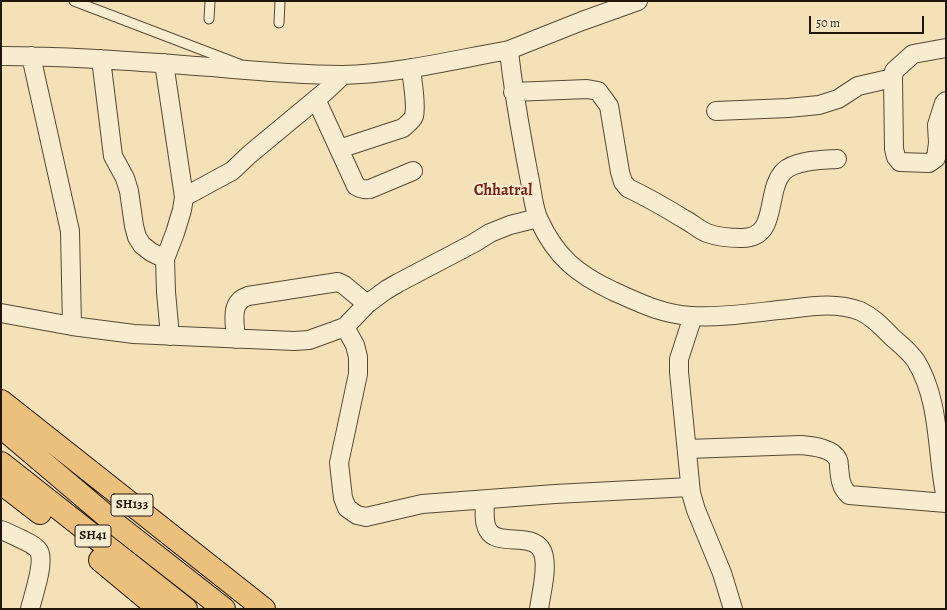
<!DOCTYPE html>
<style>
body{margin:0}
#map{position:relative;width:947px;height:610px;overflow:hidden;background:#f4e1b7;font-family:Alegreya,serif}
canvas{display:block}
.frame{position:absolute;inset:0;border:2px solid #22160a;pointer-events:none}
.scale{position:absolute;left:809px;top:16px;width:115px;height:18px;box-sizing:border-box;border:2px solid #22160a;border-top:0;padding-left:5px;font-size:12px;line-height:14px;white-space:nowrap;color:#22160a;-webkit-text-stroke:3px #f8ecd0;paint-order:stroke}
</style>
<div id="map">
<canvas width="947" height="610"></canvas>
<div class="frame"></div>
<div class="scale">50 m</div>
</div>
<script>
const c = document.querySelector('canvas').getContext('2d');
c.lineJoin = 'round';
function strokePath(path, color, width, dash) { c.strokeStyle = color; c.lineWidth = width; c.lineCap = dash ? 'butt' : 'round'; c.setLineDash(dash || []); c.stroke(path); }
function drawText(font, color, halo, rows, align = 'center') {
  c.font = font + ' Alegreya,serif'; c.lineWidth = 4; c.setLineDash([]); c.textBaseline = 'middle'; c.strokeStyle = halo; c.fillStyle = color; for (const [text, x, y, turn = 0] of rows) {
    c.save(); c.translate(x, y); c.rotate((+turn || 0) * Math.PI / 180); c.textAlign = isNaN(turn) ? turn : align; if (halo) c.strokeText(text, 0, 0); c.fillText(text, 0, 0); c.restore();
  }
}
const service = new Path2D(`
 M74 1 239 64
 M209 19 210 1
 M279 23 280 1`);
const minor = new Path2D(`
 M946 48 913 54 894 71 893 78 894 149 896 157 900 162 929 163 936 158 938 143 937 125 944 103 946 101
 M509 50 582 21 638 1
 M1 56C71 56 142 62 212 67 255 71 298 75 342 75 398 74 453 60 509 50 513 92 521 134 529 176 532 189 533 208 539 220 556 257 577 274 613 291 640 303 661 314 691 316 724 318 757 312 789 309 812 306 837 302 860 311 873 317 882 327 892 337 900 344 910 352 916 361 941 402 936 453 946 499
 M31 56 70 231 72 326
 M101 59 113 156 125 178 129 191 134 226 137 237 142 245 151 252 165 259
 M164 63 184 197 182 210 175 233 165 259 166 292 170 336
 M513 92 587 89 598 91 609 106 620 172 623 182 628 188C647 197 666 208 684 219 692 223 699 230 707 233 718 237 730 238 741 238 780 239 764 191 784 171 796 160 822 160 837 159
 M316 99 356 186C361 189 364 190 370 189L413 171
 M716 111 788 108 819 105 838 99 858 86 893 78
 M339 149 403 128C407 124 412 121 414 116 417 105 412 80 411 68
 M184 197 232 171 250 154 326 91 343 75
 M1 313 72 326 134 334 294 341 309 340 345 327 367 304 386 290 398 283 474 243 490 233 510 225 538 218
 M693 316 679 359V372L691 493 696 510 722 573 733 609
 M345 327 355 345 358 357V374L339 463 343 498 347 508 357 515 366 517 422 504 555 494 690 487
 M236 339C235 323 229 302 248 296L338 282 344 285 367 304
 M687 449 801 445C812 446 833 448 838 460 839 462 839 464 839 466 840 477 840 487 849 495L946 503
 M485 500C485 509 483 522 488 530 498 549 539 528 544 557 547 572 541 594 539 609
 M1 530C8 532 14 536 21 539 27 542 35 545 39 551 45 563 33 596 30 609`);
const primary = new Path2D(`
 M1 401 264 609
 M1 427 118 526 224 609
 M1 463 186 609
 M1 483 40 513
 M100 560 159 609`);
const shields = [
 [132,505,42],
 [93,536,36]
];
const shieldNames = [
 ["SH133",132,505],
 ["SH41",93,536]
];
const quarterNames = [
 ["Chhatral",503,191]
];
strokePath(service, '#564935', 11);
strokePath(minor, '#564935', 20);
strokePath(primary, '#22160a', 24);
strokePath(service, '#f8ecd0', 9);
strokePath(minor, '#f8ecd0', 18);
strokePath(primary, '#eac07c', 22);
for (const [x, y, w] of shields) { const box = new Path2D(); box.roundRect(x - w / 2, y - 11, w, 22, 3); c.fillStyle = '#f8ecd0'; c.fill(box); strokePath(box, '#22160a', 1); }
drawText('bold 13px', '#22160a', null, shieldNames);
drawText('bold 16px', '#7a1f14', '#f8ecd0', quarterNames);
</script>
